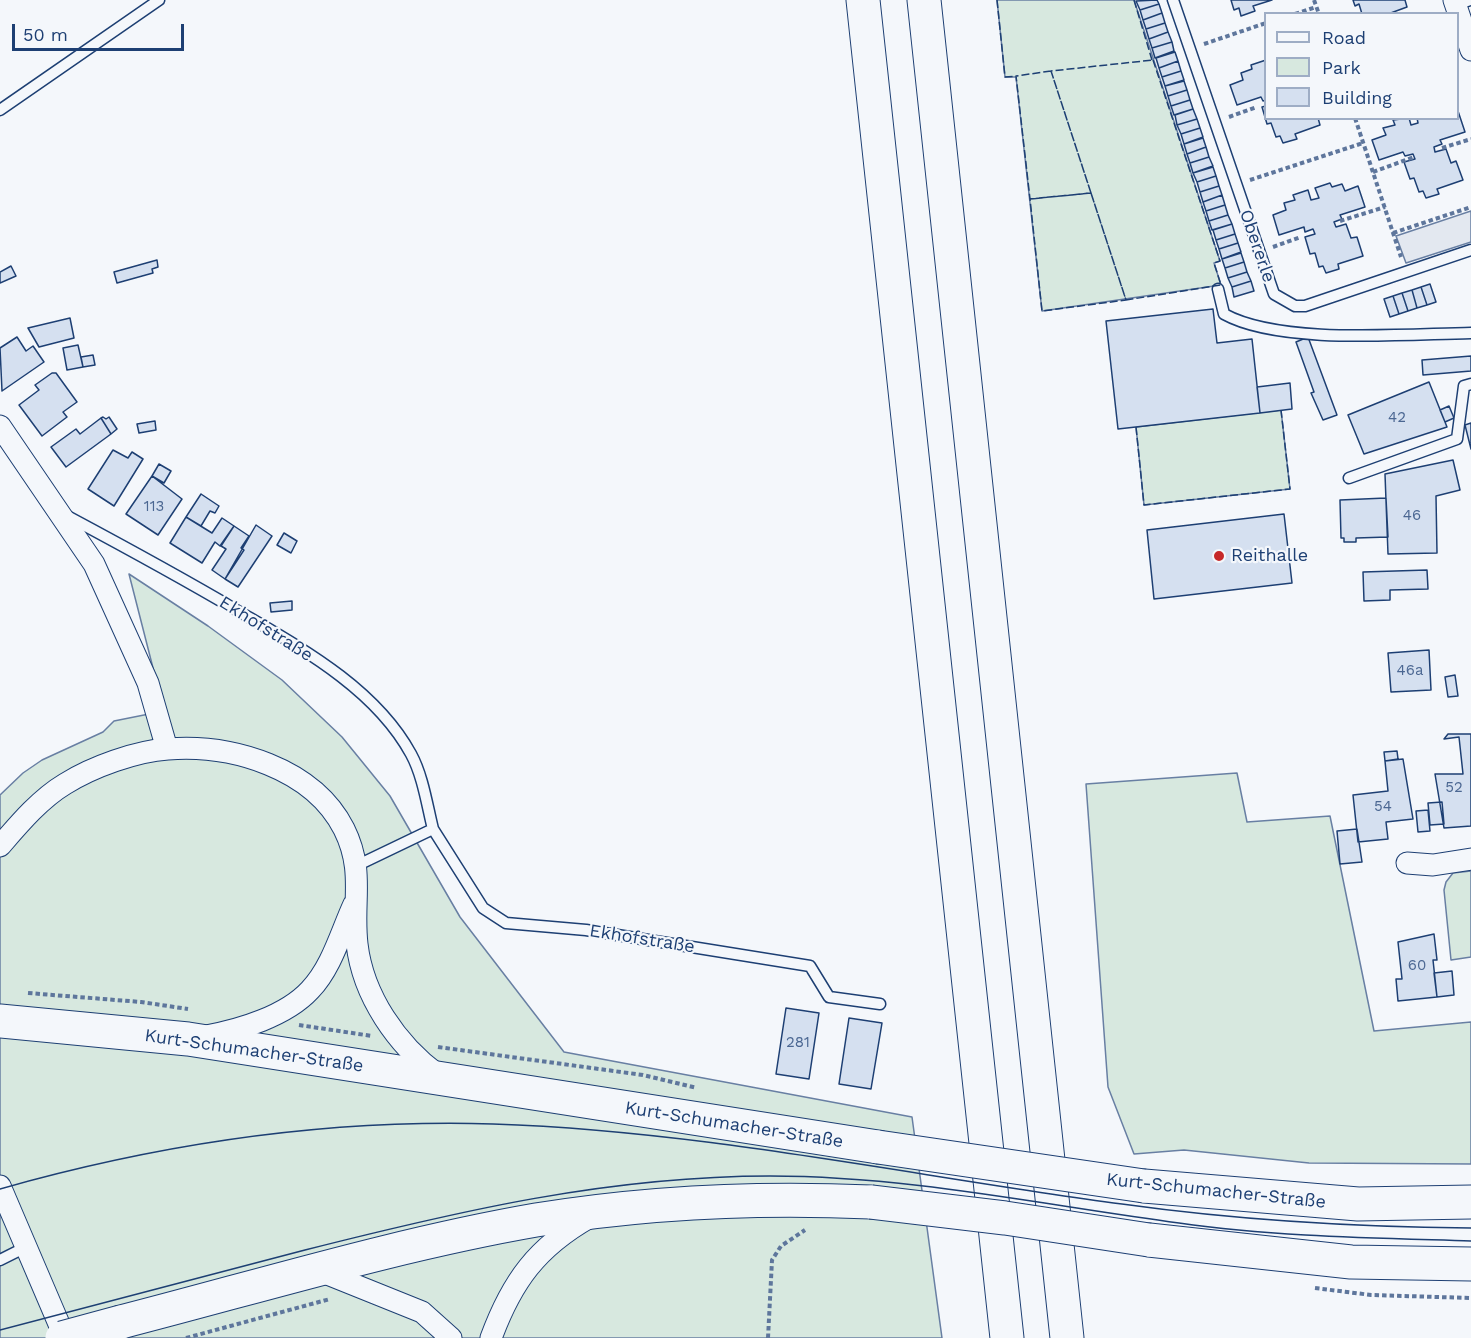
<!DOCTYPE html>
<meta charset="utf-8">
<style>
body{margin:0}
#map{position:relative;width:1471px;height:1338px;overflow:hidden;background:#f4f7fb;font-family:"Work Sans",sans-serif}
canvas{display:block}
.legend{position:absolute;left:1264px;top:12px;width:195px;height:108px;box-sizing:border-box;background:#f4f7fb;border:2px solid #9eadc5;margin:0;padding:8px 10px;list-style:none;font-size:18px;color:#1d3f73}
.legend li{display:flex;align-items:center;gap:12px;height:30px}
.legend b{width:30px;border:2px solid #9eadc5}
.scale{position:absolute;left:12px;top:24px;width:172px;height:27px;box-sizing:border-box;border:3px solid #1d3f73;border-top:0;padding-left:8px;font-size:18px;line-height:21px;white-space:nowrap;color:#1d3f73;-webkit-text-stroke:4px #f4f7fb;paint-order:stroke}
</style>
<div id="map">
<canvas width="1471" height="1338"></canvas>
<ul class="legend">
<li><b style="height:8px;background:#f4f7fb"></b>Road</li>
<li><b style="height:16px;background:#d7e8df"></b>Park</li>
<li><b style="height:16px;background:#d5e0f0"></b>Building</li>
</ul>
<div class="scale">50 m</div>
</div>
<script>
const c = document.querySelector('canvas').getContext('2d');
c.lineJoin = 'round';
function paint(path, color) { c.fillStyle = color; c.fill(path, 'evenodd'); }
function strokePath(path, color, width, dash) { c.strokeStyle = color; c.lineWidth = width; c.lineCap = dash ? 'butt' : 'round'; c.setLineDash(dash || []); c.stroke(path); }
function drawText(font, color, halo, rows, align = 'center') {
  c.font = font + ' "Work Sans",sans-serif'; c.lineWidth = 4.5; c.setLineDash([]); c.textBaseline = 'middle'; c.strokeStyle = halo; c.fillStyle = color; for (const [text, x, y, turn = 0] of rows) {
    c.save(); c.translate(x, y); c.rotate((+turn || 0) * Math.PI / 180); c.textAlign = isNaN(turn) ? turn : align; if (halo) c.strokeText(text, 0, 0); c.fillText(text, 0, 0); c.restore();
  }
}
const green = new Path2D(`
 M997 0H1134L1220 261 1214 263 1221 285 1042 311 1016 77H1005Z
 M1281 410 1290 489 1144 505 1136 427Z
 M129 574 208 626 282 680 342 737 390 796 460 917 564 1052 912 1117 942 1338H0V795L23 773 42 760 103 732 114 721 164 711Z
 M1237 773 1247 822 1330 816 1374 1031 1471 1022V1164L1309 1163 1184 1150 1134 1154 1108 1087 1086 784Z
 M1471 871V957L1451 960 1444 890 1446 882 1453 873Z`);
const parking = new Path2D(`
 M1471 211V242L1406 263 1396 236Z`);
const building = new Path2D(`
 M1157 0 1159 4 1140 10 1136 1Z
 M1231 0H1272L1253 6 1255 11 1241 16 1239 8 1234 10Z
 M1353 0H1405L1407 7 1388 14H1362L1359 4 1355 6Z
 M1159 4 1162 13 1143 20 1140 10Z
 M1162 13 1165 23 1146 29 1143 20Z
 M1165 23 1168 32 1149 39 1146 29Z
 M1168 32 1172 42 1152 48 1149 39Z
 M1172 42 1174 51 1155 58 1152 48Z
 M1175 52 1178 61 1159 68 1156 58Z
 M1266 60V100L1263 101 1261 97 1237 105 1230 85 1243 80 1241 73 1252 69 1251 65Z
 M1178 61 1181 71 1162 77 1159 68Z
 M1181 71 1184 80 1165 86 1162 77Z
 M1184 81 1187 90 1168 96 1165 86Z
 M1187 90 1190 100 1171 106 1168 96Z
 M1190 100 1193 109 1174 115 1171 106Z
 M1266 106V118H1318L1320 125 1295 134 1297 139 1283 143 1280 136 1276 137 1271 123 1267 124 1262 107Z
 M1193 109 1197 119 1177 125 1175 115Z
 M1458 111 1465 132 1440 140 1442 144 1434 147 1435 152 1446 149 1451 163 1456 161 1463 180 1437 189 1439 194 1426 198 1423 191 1419 192 1414 178 1410 179 1404 162 1415 159 1413 154 1405 156 1403 152 1379 160 1372 140 1386 135 1383 128 1395 125 1393 120 1409 118 1411 125 1418 123 1417 118H1458Z
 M1197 119 1200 128 1181 134 1177 125Z
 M1200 128 1203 137 1184 144 1181 134Z
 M1203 138 1206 147 1187 154 1184 144Z
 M1206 147 1209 157 1190 163 1187 154Z
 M1209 157 1213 166 1193 173 1190 163Z
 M1213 167 1216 176 1197 182 1193 173Z
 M1216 176 1219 186 1200 192 1197 182Z
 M1330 183 1332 187 1342 184 1345 191 1358 186 1365 207 1340 215 1342 219 1334 222 1336 227 1346 224 1351 238 1357 237 1363 256 1338 264 1339 269 1326 273 1323 266 1319 267 1315 253 1310 254 1305 237 1315 234 1313 229 1305 232 1304 227 1279 235 1273 215 1286 210 1284 203 1295 200 1293 195 1308 190 1311 200 1319 198 1315 188Z
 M1219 186 1222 195 1203 202 1200 192Z
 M1222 195 1225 205 1206 211 1203 202Z
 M1225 205 1228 215 1209 221 1206 211Z
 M1228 215 1232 224 1212 230 1209 221Z
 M1232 224 1235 234 1216 240 1213 230Z
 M1235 234 1238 243 1219 249 1216 240Z
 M1238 243 1241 252 1222 259 1219 249Z
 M1241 253 1244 262 1225 268 1222 259Z
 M157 260 158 267 152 269 153 273 117 283 114 272Z
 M1244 262 1247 272 1228 278 1225 268Z
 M11 266 16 276 0 283V272Z
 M1247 272 1251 281 1232 287 1228 278Z
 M1251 281 1254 291 1234 297 1232 287Z
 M1430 284 1436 302 1427 305 1421 287Z
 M1421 287 1427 305 1417 308 1412 290Z
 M1412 290 1417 308 1408 311 1402 293Z
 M1402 293 1408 311 1399 314 1393 296Z
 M1393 296 1399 314 1390 317 1384 299Z
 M1213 309 1217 343 1252 339 1260 413 1118 429 1106 321Z
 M70 318 74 338 39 347 28 328Z
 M17 337 26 351 33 346 44 362 2 391 0 348Z
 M1308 337 1337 415 1323 420 1311 393 1314 392 1296 342Z
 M78 345 83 367 67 370 63 348Z
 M93 355 95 365 83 367 81 357Z
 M1471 356V371L1423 375 1422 360Z
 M52 373H56L77 402 63 412 67 417 42 436 19 405 39 390 35 385Z
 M1429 382 1447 427 1364 454 1348 415Z
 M1290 383 1292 409 1260 413 1257 387Z
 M1449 406 1454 418 1445 422 1440 410Z
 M103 417 106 419 109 417 117 429 111 434 101 418Z
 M101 418 111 434 66 467 51 447 76 429 80 434Z
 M155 421 156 430 139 433 137 424Z
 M1471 423V449L1465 425Z
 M113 450 128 458 132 452 143 459 114 506 88 489Z
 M1453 460 1460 490 1436 496 1437 553 1388 554 1385 474Z
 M159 464 171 471 164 483 152 476Z
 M152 476 182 499 158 535 126 514Z
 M201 494 219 506 215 513 210 511 201 526 186 517Z
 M1386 498 1388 537 1356 538V542H1344V538H1341L1340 500Z
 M1284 514 1292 583 1154 599 1147 530Z
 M186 517 212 533 222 518 234 526 220 546 215 542 202 563 170 543Z
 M256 525 272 536 238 587 225 579Z
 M234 526 249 536 241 548 244 550 225 579 212 570 226 549 221 546Z
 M284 533 297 541 291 553 277 545Z
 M1427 570 1428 589 1390 590V600L1364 601 1363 572Z
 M292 601V610L271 612 270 603Z
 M1429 650 1431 690 1391 692 1388 653Z
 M1455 675 1458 696 1448 697 1445 677Z
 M1448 734H1471V826L1444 828 1435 774H1463L1459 737 1444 739Z
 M1397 751 1398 759 1385 761 1384 752Z
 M1403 759 1413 819 1386 822 1388 839 1358 842 1353 795 1388 791 1385 761Z
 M1442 802 1444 824 1430 825 1428 803Z
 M1428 810 1430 831 1418 832 1416 811Z
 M1357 829 1362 862 1340 864 1337 831Z
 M1434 934 1437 960H1433L1437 997 1398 1001 1396 979H1402L1398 942Z
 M1452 971 1454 995 1437 997 1434 973Z
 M786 1008 819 1013 809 1079 776 1074Z
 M849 1018 882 1023 871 1089 839 1084Z`);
const path = new Path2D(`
 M1314 0 1319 14
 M1295 14 1316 7
 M1204 44 1266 23
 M1229 117 1257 107
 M1355 118 1401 257
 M1442 148 1471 139
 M1373 172 1414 157
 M1250 180 1363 143
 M1340 221 1385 207
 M1393 233 1471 207
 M1273 247 1301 237
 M28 993 141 1002 188 1009
 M299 1025 372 1036
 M438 1047 643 1075 697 1088
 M1315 1288 1371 1295 1471 1298
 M186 1338 330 1299
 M768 1338 772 1260 781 1246 805 1230`);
const lane = new Path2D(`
 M1173 0 1274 294 1295 306H1305L1471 250
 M1456 5 1470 0
 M0 110 159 0
 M1218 289 1224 314C1280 345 1405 334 1471 333
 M1349 478 1457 439 1464 386 1471 384
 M67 516C125 547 182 578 238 611 301 648 375 688 411 754 423 776 427 805 433 829
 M358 865 433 829 483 908 506 923 586 930 810 966 829 997 880 1004
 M0 1260 24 1248`);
const street = new Path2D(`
 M1454 0 1471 50
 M0 426 94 564 148 683 167 749
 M0 846C19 824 40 799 65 784 92 767 136 751 168 749 232 744 313 768 344 829 365 871 352 901 357 944 363 996 397 1045 438 1075
 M1407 863 1433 865 1471 859
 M206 1036C240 1030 286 1016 310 990 332 967 341 932 354 904
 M0 1186 65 1338
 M320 1271 422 1312 451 1338
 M491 1338C512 1281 537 1247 590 1217`);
const primary = new Path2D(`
 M0 1021 188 1039 878 1147
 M1144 1186 1358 1204 1471 1202
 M1149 1240 1351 1262 1471 1264
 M121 1322C257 1287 398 1244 536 1220 647 1202 759 1197 871 1202`);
const highway = new Path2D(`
 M863 0 1007 1338
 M924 0 1067 1338`);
const tram = new Path2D(`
 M0 1189C159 1144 328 1119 493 1124 705 1131 912 1176 1122 1204 1237 1220 1354 1227 1471 1228
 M0 1330C102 1304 203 1276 305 1250 459 1211 609 1176 770 1176 908 1176 1043 1205 1179 1223 1276 1237 1374 1238 1471 1241`);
const primaryBridge = new Path2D(`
 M878 1147 1144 1186
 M871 1202 1005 1218 1149 1240
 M62 1338 121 1322`);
const fence = new Path2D(`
 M997 0 1005 77 1018 76
 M1134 0 1152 60
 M1153 60 1220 261 1214 263 1221 285 1126 300 1051 71Z
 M1051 71 1091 193 1030 199 1016 76Z
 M1091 193 1126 300 1042 311 1030 199Z
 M1136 427 1144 505 1290 489 1281 410`);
const markers = [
 [1219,556,6,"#c62828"]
];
const numberNames = [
 ["42",1397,418],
 ["113",154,507],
 ["46",1412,516],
 ["46a",1410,671],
 ["52",1454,788],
 ["54",1383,807],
 ["60",1417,966],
 ["281",798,1043]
];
const streetNames = [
 ["Obererle",1257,246,71],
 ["Ekhofstraße",266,629,32],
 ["Ekhofstraße",642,939,9],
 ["Kurt-Schumacher-Straße",254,1051,8],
 ["Kurt-Schumacher-Straße",734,1125,9],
 ["Kurt-Schumacher-Straße",1216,1191,6]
];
const poiNames = [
 ["Reithalle",1231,556]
];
paint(green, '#d7e8df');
strokePath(green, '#687fa3', 1.5);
paint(parking, '#e3e8f0');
strokePath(parking, '#687fa3', 1.5);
paint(building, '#d5e0f0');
strokePath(building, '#1d3f73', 1.5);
strokePath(lane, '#1d3f73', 13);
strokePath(street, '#1d3f73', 23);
strokePath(primary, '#1d3f73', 35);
strokePath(highway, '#1d3f73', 35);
strokePath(path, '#5e769c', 4, [4.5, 3]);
strokePath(lane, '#f4f7fb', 10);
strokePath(street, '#f4f7fb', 21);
strokePath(primary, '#f4f7fb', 33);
strokePath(highway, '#f4f7fb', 33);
strokePath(tram, '#1d3f73', 1.5);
strokePath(primaryBridge, '#1d3f73', 35, []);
strokePath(primaryBridge, '#f4f7fb', 33);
strokePath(fence, '#1d3f73', 1.5, [8, 3]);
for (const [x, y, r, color] of markers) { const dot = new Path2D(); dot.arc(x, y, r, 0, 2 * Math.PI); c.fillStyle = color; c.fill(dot); strokePath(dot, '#f4f7fb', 2); }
drawText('15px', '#4b6792', null, numberNames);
drawText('18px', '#1d3f73', '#f4f7fb', streetNames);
drawText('18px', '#1d3f73', '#f4f7fb', poiNames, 'left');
</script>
